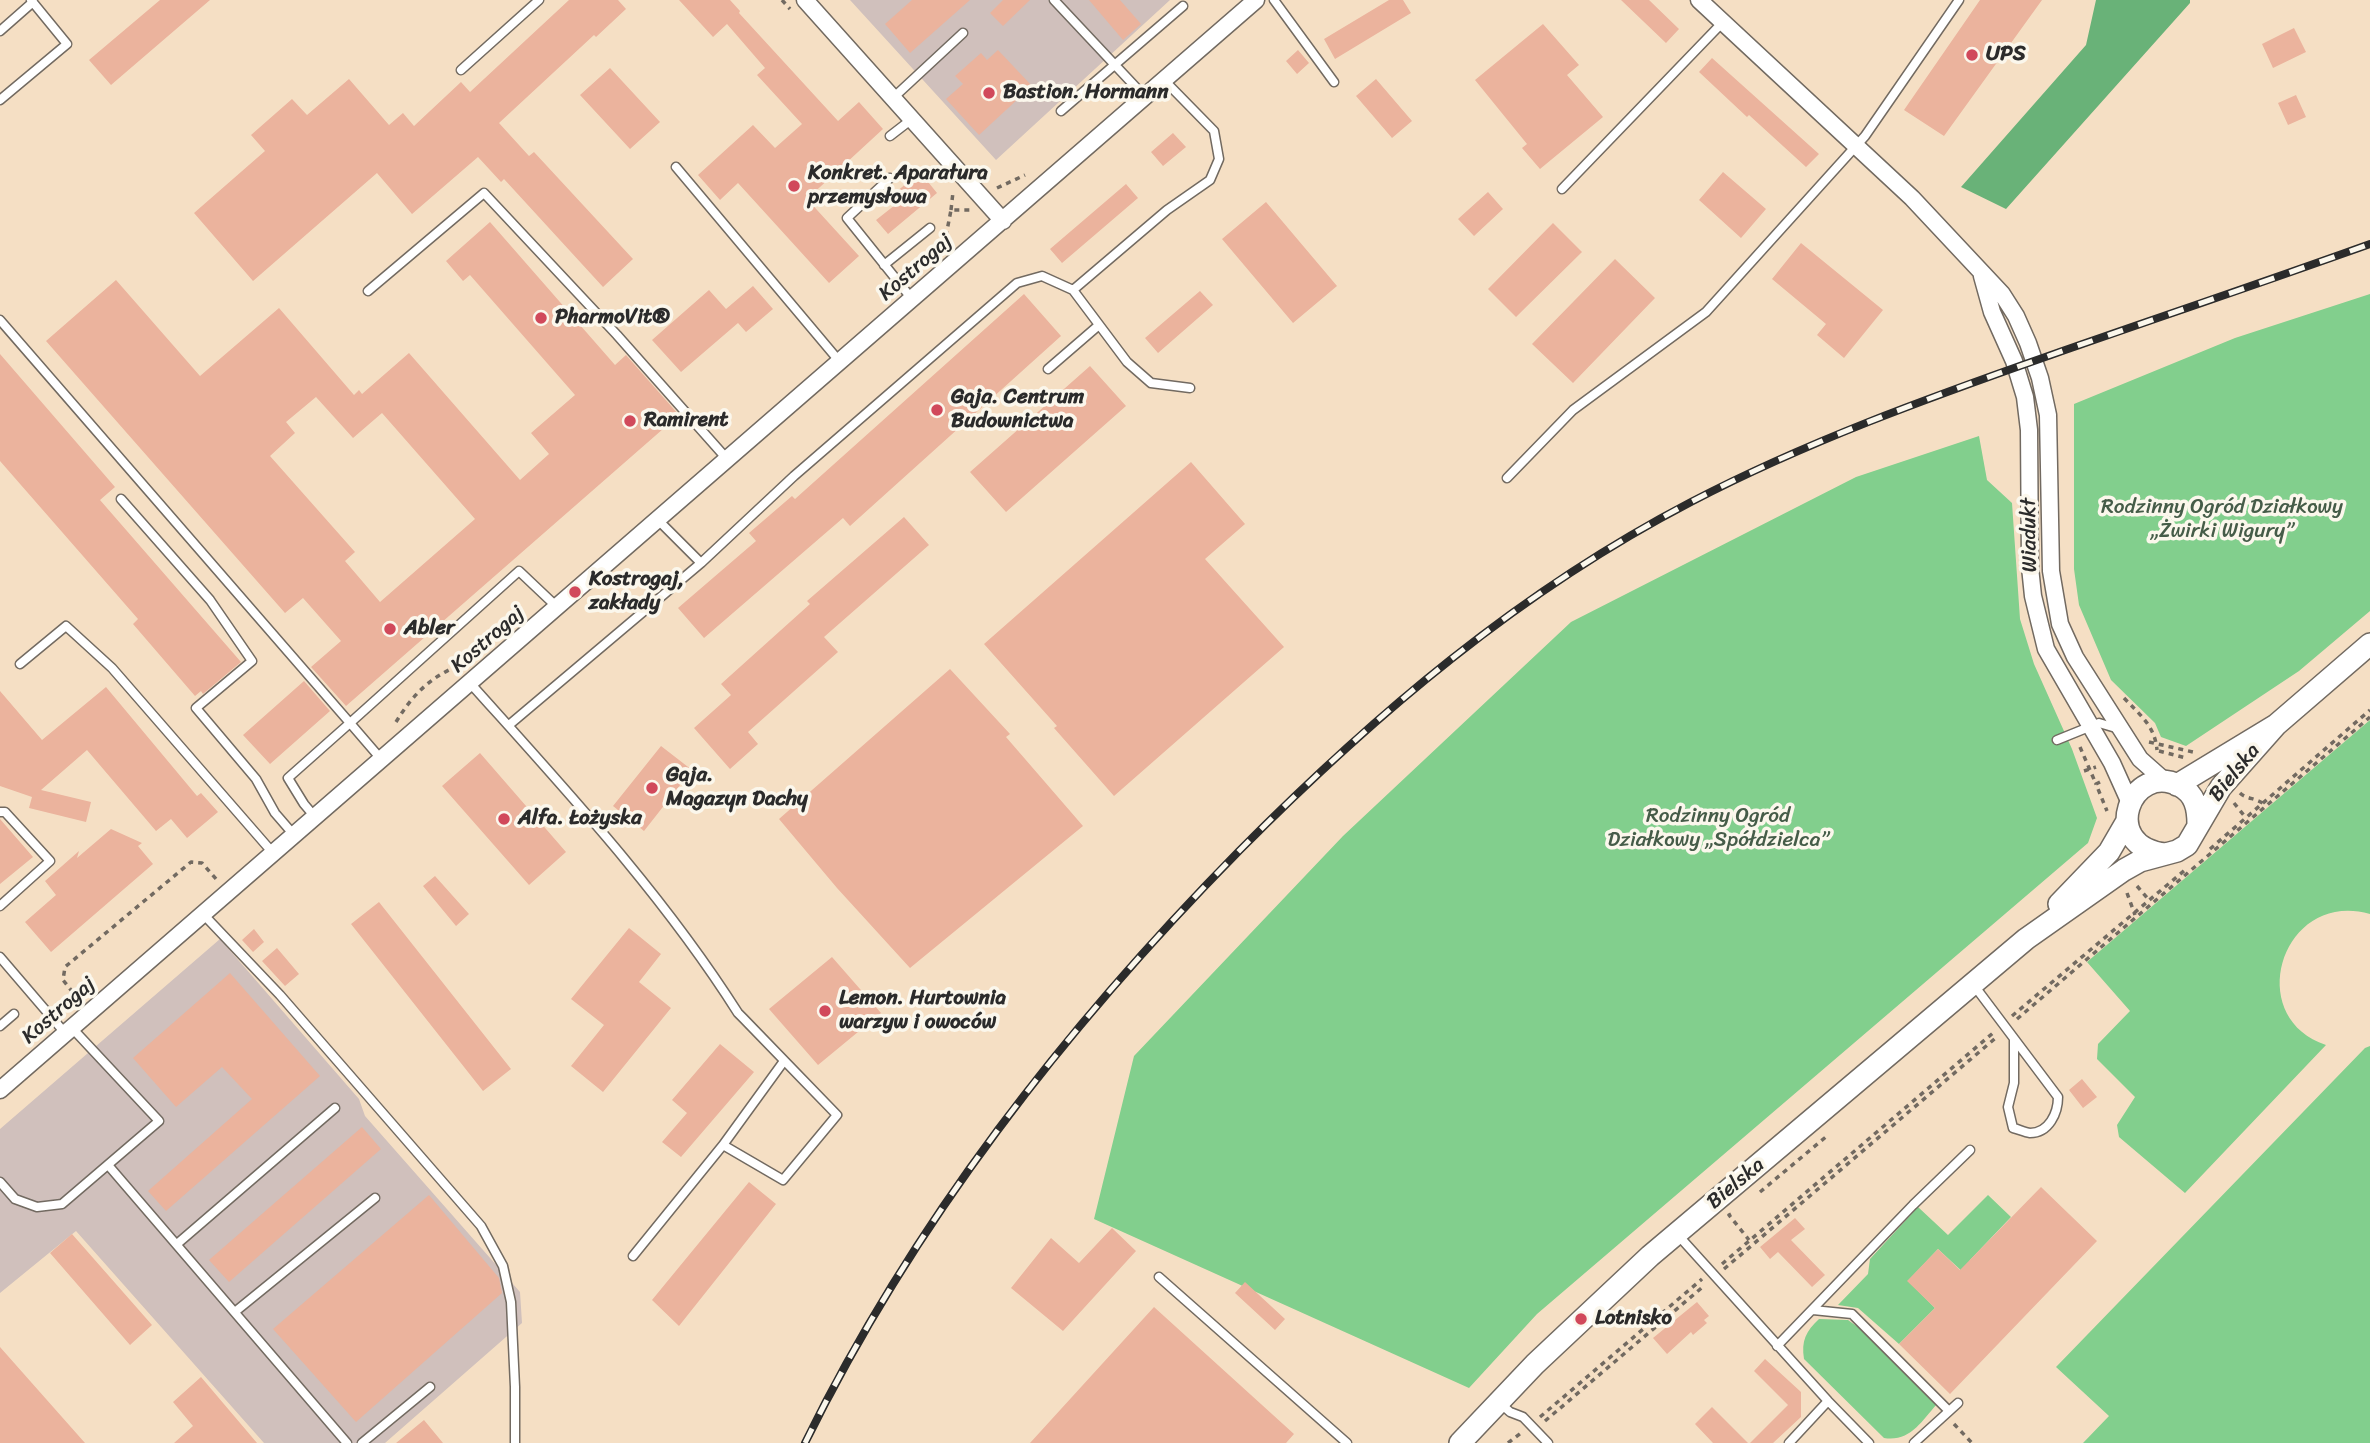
<!DOCTYPE html>
<meta charset="utf-8">
<style>
body{margin:0}
canvas{display:block;background:#f5dfc4}
</style>
<canvas width="2370" height="1443"></canvas>
<script>
const c = document.querySelector('canvas').getContext('2d');
c.lineJoin = 'round';
function paint(path, color) { c.fillStyle = color; c.fill(path, 'evenodd'); }
function strokePath(path, color, width, dash) { c.strokeStyle = color; c.lineWidth = width; c.lineCap = dash ? 'butt' : 'round'; c.setLineDash(dash || []); c.stroke(path); }
function drawText(font, color, halo, rows, align = 'center') {
  c.font = font + ' Sriracha,sans-serif'; c.lineWidth = 7; c.setLineDash([]); c.textBaseline = 'middle'; c.strokeStyle = halo; c.fillStyle = color; for (const [text, x, y, turn = 0] of rows) {
    c.save(); c.translate(x, y); c.rotate((+turn || 0) * Math.PI / 180); c.textAlign = isNaN(turn) ? turn : align; if (halo) c.strokeText(text, 0, 0); c.fillText(text, 0, 0); c.restore();
  }
}
const industrial = new Path2D(`
 M850 0H1170L996 160Z
 M220 939 359 1099 365 1116 520 1292 522 1323 385 1443H264L76 1231 0 1293V1129Z`);
const green = new Path2D(`
 M2370 294V611L2299 671 2186 746 2161 737 2155 723 2111 680 2079 605 2074 569V404L2235 338Z
 M1979 436 1987 480 2012 503 2020 619 2034 664 2072 749 2097 818 2088 843 1537 1314 1469 1388 1094 1219 1134 1056 1343 836 1571 622 1856 477Z
 M2370 720V914C2282 889 2242 1017 2326 1045L2185 1193 2119 1137 2117 1125 2135 1097 2097 1059 2098 1044 2130 1011 2087 962Z
 M2370 1046V1443H2083L2109 1416 2056 1367 2365 1048Z
 M1988 1195 2011 1217 1970 1260 1966 1275 1938 1249 1908 1281 1935 1308 1899 1344 1858 1308 1838 1305 1868 1274 1870 1259 1918 1207 1948 1235Z
 M1819 1319 1848 1320 1862 1330 1937 1404C1921 1422 1910 1442 1884 1438L1804 1359C1801 1341 1806 1331 1819 1319Z`);
const forest = new Path2D(`
 M2096 0H2190V3L2006 209 1961 187 2086 45Z`);
const building = new Path2D(`
 M160 0H210L111 85 89 60Z
 M569 0H618L626 9 596 37 594 35 499 123 529 156 534 152 633 259 603 287 504 179 501 182 478 157 412 214 377 173 253 281 194 213 265 151 251 135 292 99 307 115 349 79 389 125 403 113 414 126 461 82 470 92Z
 M679 0H730L740 11 739 13 838 121 859 102 883 129 807 199 859 256 829 283 738 183 720 200 698 175 753 125 775 148 802 124 757 75 765 68 727 24 713 37Z
 M912 0H970L910 53 885 24Z
 M1003 0H1030L1003 26 990 13Z
 M1089 0H1120L1141 24 1123 40Z
 M1389 0H1403L1411 13 1335 59 1324 39Z
 M1621 0H1649L1679 29 1666 43Z
 M1980 0H2042L1944 136 1904 110Z
 M1543 24 1579 65 1567 75 1603 117 1540 169 1522 148 1527 144 1475 80Z
 M2294 28 2306 52 2273 68 2262 44Z
 M998 50 1032 86 979 135 946 99 963 84 955 76 981 53 987 60Z
 M1298 50 1309 63 1297 74 1286 61Z
 M1712 58 1819 154 1806 167 1749 115 1747 117 1699 72Z
 M610 68 660 122 630 149 580 95Z
 M1376 79 1412 121 1392 138 1356 96Z
 M2296 95 2306 117 2288 125 2278 103Z
 M1173 133 1186 147 1163 166 1151 152Z
 M920 172 937 193 888 234 876 220 895 205 889 198Z
 M1723 172 1766 209 1741 238 1699 200Z
 M1126 184 1138 198 1062 263 1050 249Z
 M1488 192 1503 209 1474 236 1458 219Z
 M1266 202 1337 286 1293 323 1222 239Z
 M490 222 615 365 626 355 679 415 346 706 311 667 341 641 303 598 285 613 46 341 116 280 200 376 279 308 354 395 359 390 362 394 409 353 520 480 549 454 531 433 575 395 470 275 463 281 446 261ZM316 397 353 438 382 413 475 519 380 602 345 561 355 552 270 456 295 433 286 422Z
 M1553 223 1582 252 1516 317 1488 289Z
 M1801 243 1883 310 1844 358 1817 335 1826 324 1772 279Z
 M1615 259 1655 298 1573 383 1532 344Z
 M753 286 773 309 746 332 738 323 681 372 652 340 709 290 726 309Z
 M1200 291 1213 305 1158 353 1145 338Z
 M1024 294 1061 336 850 526 843 518 704 638 678 608 756 541 749 533 792 496 795 499Z
 M0 354 115 487 100 500 241 662 203 694 201 691 195 696 133 624 138 619 0 461Z
 M1090 366 1126 406 1006 512 970 472Z
 M1191 462 1245 524 1205 559 1284 647 1114 796 1054 728 1057 726 984 644Z
 M904 517 929 545 824 637 838 652 748 732 758 744 730 769 694 728 731 695 721 684 810 604 807 601Z
 M950 669 1010 734 1006 737 1083 826 910 968 837 888 779 819Z
 M304 681 330 711 270 764 243 735Z
 M106 687 197 796 201 793 218 812 187 838 171 819 156 831 87 750 41 790 91 802 86 822 29 808 32 797 0 786V691L42 740Z
 M661 746 692 770 644 831 613 806Z
 M480 753 566 852 529 885 442 786Z
 M0 819 33 857 0 884Z
 M111 829 142 843 138 846 153 864 51 952 25 922 56 895 45 881 79 851 77 858Z
 M435 876 469 914 456 926 423 886Z
 M379 902 511 1069 483 1091 351 924Z
 M629 928 661 954 639 982 671 1008 603 1092 571 1066 604 1025 571 999Z
 M254 929 264 942 253 952 242 940Z
 M277 948 299 974 285 986 262 961Z
 M832 957 881 1013 818 1065 769 1009Z
 M230 973 320 1076 166 1211 148 1191 252 1099 222 1067 176 1107 133 1058Z
 M720 1044 754 1072 681 1157 662 1142 687 1113 672 1100Z
 M2082 1079 2097 1097 2083 1108 2069 1090Z
 M362 1127 381 1149 229 1282 209 1260Z
 M749 1182 776 1204 679 1326 652 1300Z
 M2041 1187 2097 1241 1950 1394 1899 1344 1935 1308 1907 1281 1938 1249 1960 1270Z
 M429 1195 499 1278 502 1293 356 1422 273 1329Z
 M1795 1218 1805 1229 1791 1240 1825 1275 1812 1287 1778 1252 1770 1259 1760 1247Z
 M1112 1228 1136 1251 1063 1331 1011 1288 1051 1238 1079 1263Z
 M72 1234 152 1325 130 1345 50 1253Z
 M1245 1282 1285 1319 1275 1330 1235 1293Z
 M1697 1302 1709 1316 1704 1320 1707 1323 1693 1335 1691 1332 1667 1354 1653 1338Z
 M1154 1307 1294 1434 1286 1443H1030Z
 M0 1347 85 1443H0Z
 M1765 1359 1801 1392V1417L1773 1443H1750L1788 1405 1754 1371Z
 M201 1377 257 1443H174L193 1426 173 1402Z
 M1712 1407 1748 1443H1713L1695 1424Z
 M424 1420 443 1443H396Z`);
const path = new Path2D(`
 M782 0 790 9
 M997 188 1025 175
 M951 210 953 192
 M944 246 951 210H970
 M2124 698C2140 715 2155 726 2157 750
 M396 722C413 694 432 675 463 664
 M2149 742 2193 752
 M2080 747 2096 784
 M2159 751 2186 758
 M2084 771 2096 767
 M2100 782 2096 784 2107 811
 M2240 793C2246 799 2256 798 2264 804
 M2234 803 2246 818
 M2210 849 2370 710
 M2137 886 2149 900
 M2127 893 2135 915
 M79 1000 63 980 65 967 191 862 202 863 217 880
 M2012 1016 2185 870
 M2017 1019 2370 717
 M1760 1192 1827 1136
 M1731 1214 1729 1215 1749 1240
 M1722 1264 1993 1033
 M1724 1269 1998 1036
 M1540 1417 1702 1279
 M1545 1421 1705 1285
 M1954 1424 1972 1443
 M1508 1443 1521 1433`);
const service = new Path2D(`
 M1054 0 1145 97
 M1274 0 1334 82
 M0 31 33 2
 M461 70 539 0
 M893 98 963 33
 M0 100 67 44 31 0
 M1061 111 1183 6
 M890 136 912 119
 M676 167 840 362
 M890 178 847 218 912 299
 M1562 189 1723 22
 M884 265 930 228
 M1073 290 1167 210 1210 180 1219 159 1214 131 1164 80
 M368 291 484 193 617 335 727 459
 M0 320 350 723 288 778 304 804 315 817
 M1048 369 1099 325
 M1507 478 1573 410 1706 312 1865 136 1959 0
 M121 499 210 600 252 661 196 708 256 779 275 813 294 835
 M658 520 701 563
 M20 664 66 626 112 668 273 853
 M470 683C564 788 662 893 738 1013L743 1018 837 1115 783 1180 723 1145 784 1061
 M509 725 701 563 794 476 1017 283 1042 276 1073 290 1127 362 1151 383 1190 388
 M2057 740 2099 723 2116 728
 M381 759 350 723 519 571 557 607
 M0 812H5L50 861 0 906
 M203 914 280 995 481 1226 503 1266 511 1302 515 1387V1443
 M0 957 65 1033
 M1973 984 2058 1097C2058 1113 2049 1133 2030 1133 2024 1132 2018 1129 2013 1128L2008 1107 2014 1083V1040
 M0 1026 14 1014
 M108 1165 347 1443
 M0 1182 15 1199 37 1207 62 1204 159 1121 72 1028
 M1677 1234 1828 1401 1869 1443
 M177 1244 335 1108
 M633 1256 723 1145
 M1159 1277 1347 1443
 M1813 1310 1852 1314 1949 1411
 M236 1311 375 1198
 M1777 1346 1913 1205 1970 1150
 M1500 1403 1510 1412 1523 1417 1548 1443
 M362 1443 430 1387
 M1789 1443 1828 1401
 M1914 1443 1958 1403`);
const minor = new Path2D(`
 M805 0 1003 221
 M1699 0 1912 198 2002 294 2016 316 2028 343 2040 378 2048 415 2051 571 2060 624 2075 657 2140 759 2166 782
 M1982 276 1992 312 2014 361 2025 397 2029 430 2030 567 2033 596 2046 649 2112 763 2130 803
 M0 1090 1256 0`);
const secondary = new Path2D(`
 M2177 785 2276 725 2370 644
 M2165 854C2098 846 2131 760 2180 786 2195 794 2198 808 2198 824
 M2059 904 2109 852 2127 821
 M1460 1443 1535 1364 1650 1256 2026 939 2124 870 2140 861 2177 851 2187 845 2221 787 2276 725`);
const rail = new Path2D(`
 M805 1443C914 1221 1066 1027 1239 851 1374 715 1520 591 1691 502 1806 442 1928 398 2051 355 2157 318 2264 282 2370 244`);
const markers = [
 [1972,55,7,"#d1495b"],
 [989,93,7,"#d1495b"],
 [794,186,7,"#d1495b"],
 [541,318,7,"#d1495b"],
 [937,410,7,"#d1495b"],
 [630,421,7,"#d1495b"],
 [575,592,7,"#d1495b"],
 [390,629,7,"#d1495b"],
 [652,788,7,"#d1495b"],
 [504,819,7,"#d1495b"],
 [825,1011,7,"#d1495b"],
 [1581,1319,7,"#d1495b"]
];
const poiNames = [
 ["UPS",1986,55],
 ["Bastion. Hormann",1003,93],
 ["Konkret. Aparatura",808,174],
 ["przemysłowa",808,198],
 ["PharmoVit®",555,318],
 ["Gaja. Centrum",951,398],
 ["Budownictwa",951,422],
 ["Ramirent",644,421],
 ["Kostrogaj,",589,580],
 ["zakłady",589,604],
 ["Abler",404,629],
 ["Gaja.",666,776],
 ["Magazyn Dachy",666,800],
 ["Alfa. Łożyska",518,819],
 ["Lemon. Hurtownia",839,999],
 ["warzyw i owoców",839,1023],
 ["Lotnisko",1595,1319]
];
const streetNames = [
 ["Kostrogaj",916,268,-41],
 ["Wiadukt",2030,535,-91],
 ["Kostrogaj",488,640,-41],
 ["Bielska",2235,773,-51],
 ["Kostrogaj",59,1011,-41],
 ["Bielska",1736,1184,-40]
];
const parkNames = [
 ["Rodzinny Ogród Działkowy",2222,508],
 ["„Żwirki Wigury”",2222,532],
 ["Rodzinny Ogród",1718,817],
 ["Działkowy „Spółdzielca”",1718,841]
];
paint(industrial, '#d0c0bc');
paint(green, '#82cf8d');
paint(forest, '#69b278');
paint(building, '#ebb39d');
strokePath(service, '#726a61', 11);
strokePath(minor, '#726a61', 19);
strokePath(secondary, '#726a61', 24);
strokePath(path, '#726a61', 3.5, [5, 5]);
strokePath(service, '#fff', 8);
strokePath(minor, '#fff', 16);
strokePath(secondary, '#fff', 21);
strokePath(rail, '#2b2b2b', 8);
strokePath(rail, '#fbf7ec', 5, [16]);
for (const [x, y, r, color] of markers) { const dot = new Path2D(); dot.arc(x, y, r, 0, 2 * Math.PI); c.fillStyle = color; c.fill(dot); strokePath(dot, '#fbf7ec', 2.5); }
drawText('bold 21px', '#2b2b2b', '#fbf7ec', poiNames, 'left');
drawText('21px', '#2b2b2b', '#fbf7ec', streetNames);
drawText('21px', '#455c48', '#fbf7ec', parkNames);
</script>
